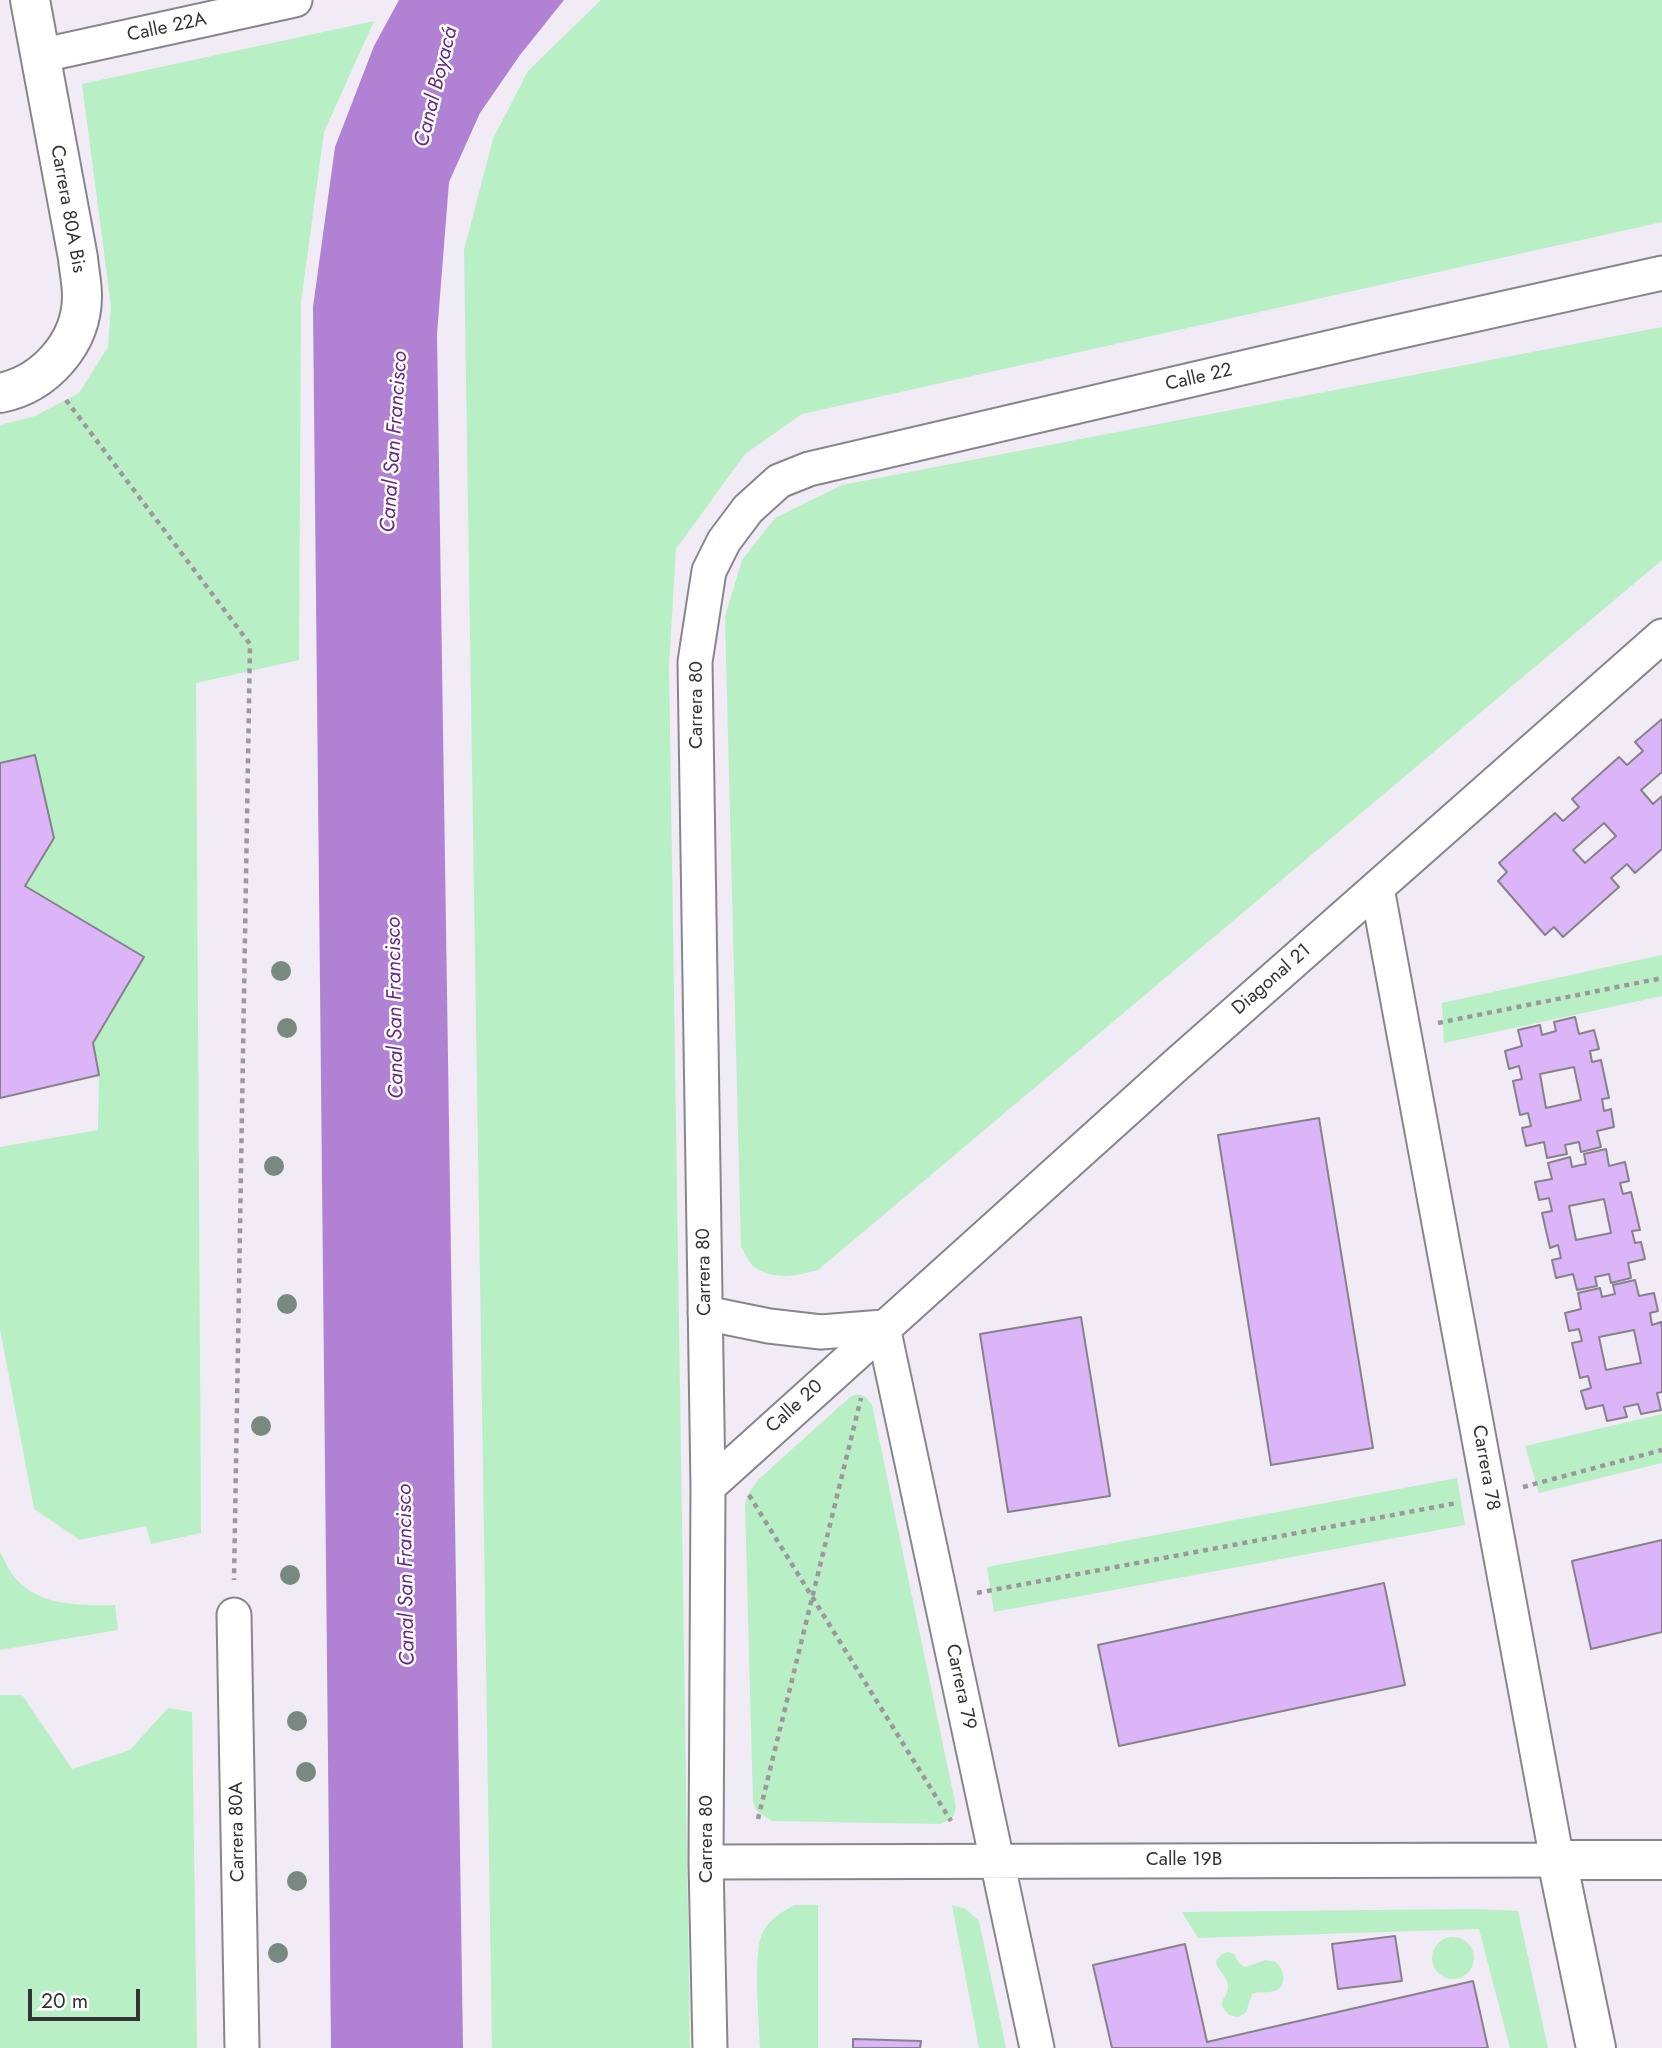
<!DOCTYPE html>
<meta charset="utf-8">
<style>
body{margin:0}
#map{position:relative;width:1662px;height:2048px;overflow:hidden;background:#f0ebf4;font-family:Jost,sans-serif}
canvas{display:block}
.scale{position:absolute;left:28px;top:1989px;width:112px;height:32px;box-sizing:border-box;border:4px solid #343235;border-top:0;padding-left:9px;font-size:21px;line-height:24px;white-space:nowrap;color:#343235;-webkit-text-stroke:5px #fff;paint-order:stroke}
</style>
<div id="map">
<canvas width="1662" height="2048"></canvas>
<div class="scale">20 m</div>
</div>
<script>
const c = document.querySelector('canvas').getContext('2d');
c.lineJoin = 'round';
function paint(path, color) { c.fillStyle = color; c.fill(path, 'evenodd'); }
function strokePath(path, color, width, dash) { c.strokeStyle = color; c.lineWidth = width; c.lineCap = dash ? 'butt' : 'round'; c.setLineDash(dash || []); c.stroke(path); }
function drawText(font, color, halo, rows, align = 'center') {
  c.font = font + ' Jost,sans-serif'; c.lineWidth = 5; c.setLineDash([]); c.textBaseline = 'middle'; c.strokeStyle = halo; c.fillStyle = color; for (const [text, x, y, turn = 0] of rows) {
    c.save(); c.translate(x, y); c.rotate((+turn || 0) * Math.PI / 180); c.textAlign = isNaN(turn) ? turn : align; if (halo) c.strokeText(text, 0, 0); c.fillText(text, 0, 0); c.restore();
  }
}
const green = new Path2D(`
 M601 0H1662V222L802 414 745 454 676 549 669 665 690 2048H492L464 250 493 139 528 71Z
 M374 21 324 132 301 302 299 660 196 683 201 1533 151 1544 146 1526 80 1540 34 1509 0 1329V1147L98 1130 99 1075 93 1043 144 957 25 886 54 838 35 755 0 763V425L35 416 79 393 108 347 111 306 82 84Z
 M1662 327V560L818 1270C796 1276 773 1281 753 1266 748 1262 745 1252 741 1247L725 617 742 560 775 518 842 485Z
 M1662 955V996L1444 1043 1442 1003Z
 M857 1394 866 1397 872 1405 956 1807 953 1817 941 1824 772 1821 757 1811 753 1802 745 1504 748 1494 759 1479 850 1397Z
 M1662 1414V1463L1539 1493 1525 1446Z
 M1457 1478 1465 1525 994 1612 987 1567Z
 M0 1552C5 1561 10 1573 17 1580 42 1607 81 1605 115 1605L118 1630 0 1650Z
 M0 1695H22L72 1769 130 1750 168 1708 192 1712 197 2048H0Z
 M794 1905H818V2048H760C759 2022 753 1954 762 1934 769 1919 781 1913 794 1905Z
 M952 1905 966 1909 979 1921 1006 2048H979Z
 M1474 1909 1518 1911 1548 2048H1510L1479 1929 1198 1938 1182 1912Z
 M1432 1958a21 21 0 1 1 42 0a21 21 0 1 1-42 0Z
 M1227 1952 1234 1954 1239 1963 1245 1967 1266 1960 1276 1962C1286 1971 1288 1991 1269 1992 1262 1993 1259 1991 1252 1994L1246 2012 1238 2017 1229 2015C1215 2001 1226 2001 1228 1988 1229 1977 1217 1971 1216 1961L1221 1955Z`);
const water = new Path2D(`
 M399 0H564L520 55 480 113 449 182 437 334 463 2048H331L313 307 335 147 374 46Z`);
const building = new Path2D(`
 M1662 719V772L1641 790 1653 804 1662 796V849L1635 873 1627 864 1611 878 1619 887 1563 937 1554 927 1545 935 1498 881 1507 872 1499 863 1555 813 1563 821 1579 807 1572 799 1619 757 1627 765 1643 751 1635 742ZM1604 823 1616 836 1585 863 1573 850Z
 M35 755 54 838 25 886 144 957 93 1043 99 1075 0 1098V763Z
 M1575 1017 1579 1034 1594 1030 1599 1049 1590 1051 1592 1062 1601 1060 1609 1098 1602 1099 1604 1111 1611 1109 1614 1127 1597 1131 1601 1147 1581 1152 1579 1142 1565 1145 1567 1154 1547 1158 1544 1142 1526 1146 1522 1128 1531 1126 1528 1113 1520 1115 1513 1081 1522 1079 1519 1066 1509 1069 1505 1051 1522 1046 1518 1030 1540 1025 1542 1035 1556 1031 1554 1022ZM1574 1067 1581 1100 1546 1108 1540 1074Z
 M1319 1118 1373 1448 1271 1465 1218 1135Z
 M1606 1149 1609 1166 1625 1162 1629 1181 1620 1183 1623 1194 1631 1192 1640 1230 1632 1231 1635 1243 1641 1242 1645 1259 1628 1263 1631 1278 1611 1283 1609 1274 1595 1277 1597 1286 1577 1290 1573 1274 1556 1278 1552 1260 1561 1258 1558 1245 1550 1248 1542 1213 1552 1211 1549 1198 1539 1200 1535 1182 1552 1179 1548 1163 1570 1157 1572 1167 1586 1164 1584 1154ZM1604 1199 1611 1233 1576 1240 1569 1206Z
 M1635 1280 1639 1296 1654 1293 1658 1311 1650 1313 1652 1325 1661 1322 1662 1328V1392L1657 1393 1661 1410 1641 1414 1638 1404 1624 1407 1627 1417 1607 1421 1603 1405 1586 1409 1581 1391 1591 1388 1588 1376 1580 1378 1572 1343 1582 1341 1579 1329 1569 1331 1565 1313 1581 1309 1578 1293 1600 1288 1602 1297 1615 1294 1613 1285ZM1634 1330 1641 1363 1606 1370 1599 1337Z
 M1081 1317 1110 1496 1008 1512 980 1334Z
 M1662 1540V1632L1591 1649 1572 1561Z
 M1384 1583 1405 1685 1119 1746 1098 1645Z
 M1395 1936 1402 1981 1338 1989 1332 1944Z
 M1185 1944 1207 2042 1473 1981 1488 2048H1112L1093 1965Z
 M853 2039 921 2041 920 2048H853Z`);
const path = new Path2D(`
 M66 400 250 644 234 1580
 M1438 1023 1662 978
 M1523 1487 1662 1450
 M749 1495 951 1821
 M977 1593 1457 1503
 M758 1819 861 1398`);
const street = new Path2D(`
 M39 56 295 0
 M705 1313 769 1326 821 1332 883 1327
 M883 1327 1037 2048
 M708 1487 1175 1066 1662 636
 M234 1615 242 2048
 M706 1862 1557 1860 1377 888
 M710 2048 706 1862 708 1487 695 662 709 571 724 541 748 509 779 481 809 469 1379 336 1662 273`);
const secondary = new Path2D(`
 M0 393C45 384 82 343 82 296 82 283 79 270 78 258L30 0
 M1596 2048 1557 1860H1662`);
const trees = [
 [281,971],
 [287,1028],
 [274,1166],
 [287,1304],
 [261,1426],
 [290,1575],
 [297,1721],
 [306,1772],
 [297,1881],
 [278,1953]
];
const streetNames = [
 ["Calle 22A",167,28,-12],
 ["Carrera 80A Bis",67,209,80],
 ["Calle 22",1199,378,-13],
 ["Carrera 80",697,705,-90],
 ["Diagonal 21",1272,980,-41],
 ["Carrera 80",705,1272,-91],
 ["Calle 20",795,1407,-42],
 ["Carrera 78",1485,1468,80],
 ["Carrera 79",960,1687,78],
 ["Carrera 80A",238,1832,-91],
 ["Carrera 80",707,1839,-90],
 ["Calle 19B",1184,1860]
];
const waterNames = [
 ["Canal Boyacá",437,87,-76],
 ["Canal San Francisco",395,442,-86],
 ["Canal San Francisco",396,1008,-91],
 ["Canal San Francisco",407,1575,-91]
];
paint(green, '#b9efc5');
paint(water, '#b181d3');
paint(building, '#dcb5f9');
strokePath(building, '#86828a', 2);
strokePath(street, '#89858d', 37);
strokePath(secondary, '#89858d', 42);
strokePath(path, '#9c989e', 4.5, [5, 5]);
strokePath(street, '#fff', 33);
strokePath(secondary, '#fff', 38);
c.fillStyle = '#788a80';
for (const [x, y] of trees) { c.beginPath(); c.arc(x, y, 10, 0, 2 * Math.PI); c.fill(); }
drawText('19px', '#343235', '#fff', streetNames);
drawText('italic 21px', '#662989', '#fff', waterNames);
</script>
